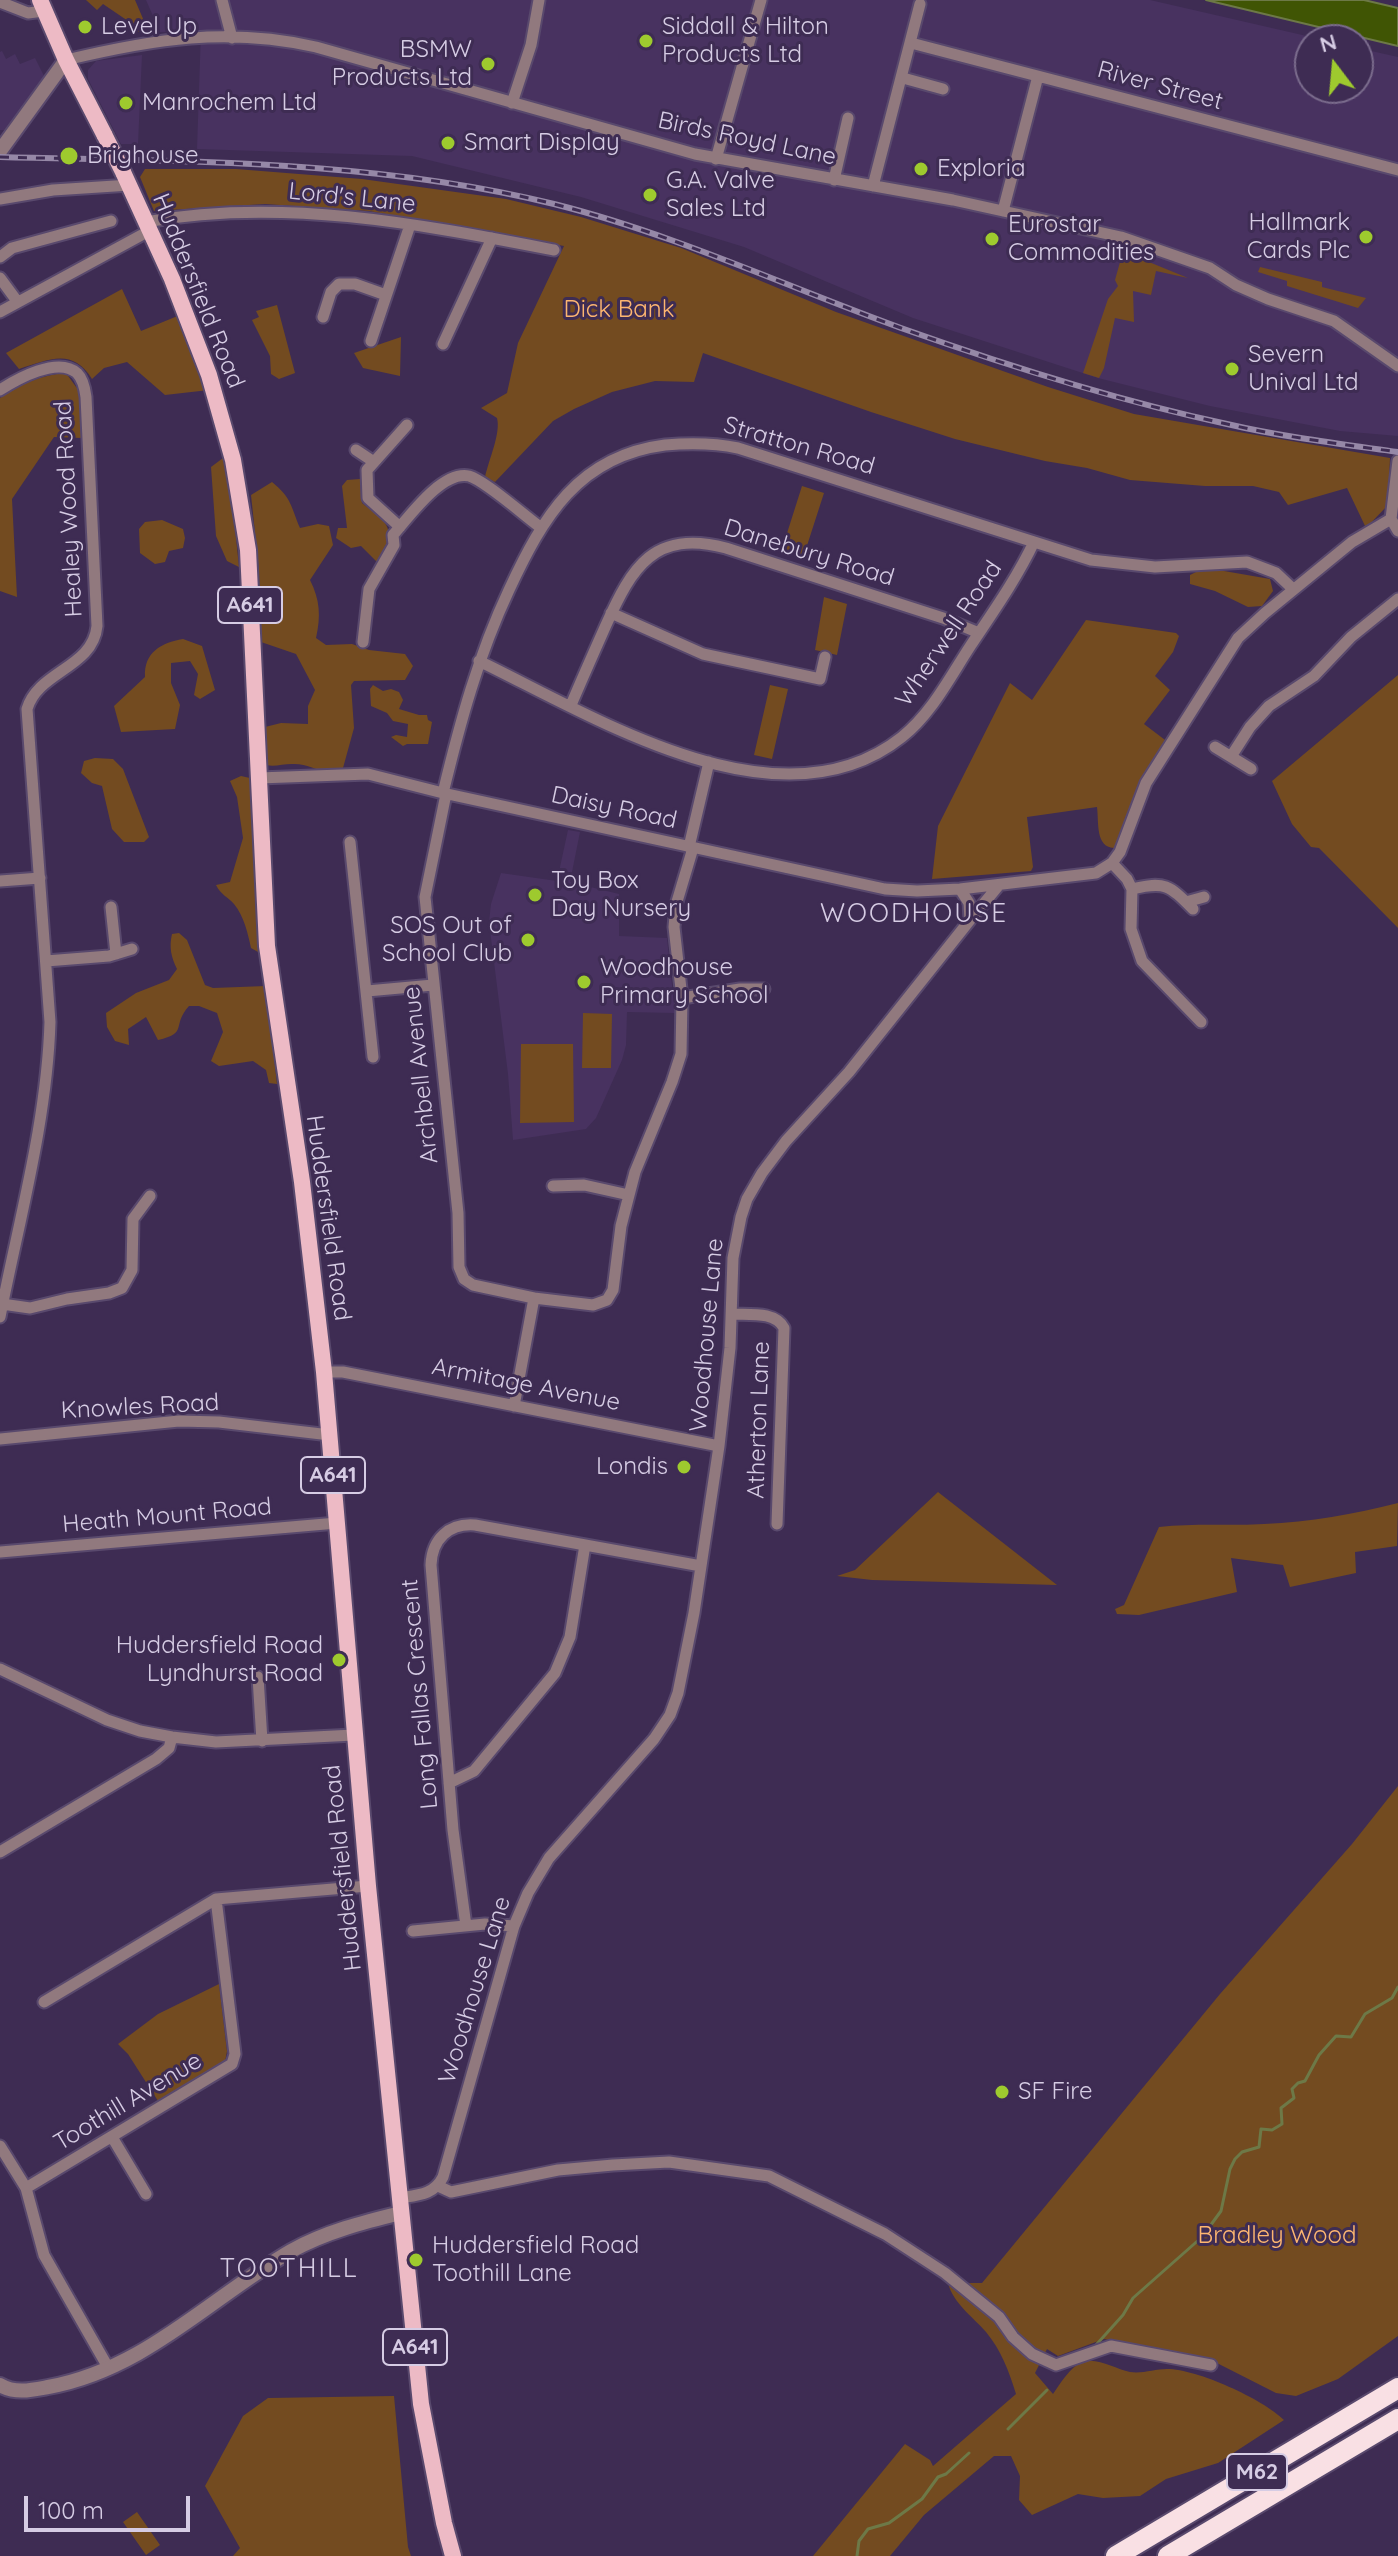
<!DOCTYPE html>
<style>
body{margin:0}
#map{position:relative;width:1398px;height:2556px;overflow:hidden;background:#3e2c53;font-family:Quicksand,sans-serif}
canvas{display:block}
.north{position:absolute;left:1294px;top:24px;width:80px;height:80px;box-sizing:border-box;background:#3e2c53;border:2px solid #7b6c8d;border-radius:50%;rotate:344deg;font-size:22px;font-weight:700;line-height:32px;text-align:center;color:#d6cce4}
.north::after{content:'';display:block;margin:auto;width:28px;height:36px;background:#9eca2e;clip-path:polygon(50% 0,100% 100%,50% 72%,0 100%)}
.scale{position:absolute;left:24px;top:2496px;width:166px;height:36px;box-sizing:border-box;border:4px solid #d6cce4;border-top:0;padding-left:10px;font-size:24px;line-height:28px;white-space:nowrap;color:#d6cce4;-webkit-text-stroke:6px #3e2c53;paint-order:stroke}
</style>
<div id="map">
<canvas width="1398" height="2556"></canvas>
<div class="north">N</div>
<div class="scale">100 m</div>
</div>
<script>
const c = document.querySelector('canvas').getContext('2d');
c.lineJoin = 'round';
function paint(path, color) { c.fillStyle = color; c.fill(path, 'evenodd'); }
function strokePath(path, color, width, dash) { c.strokeStyle = color; c.lineWidth = width; c.lineCap = dash ? 'butt' : 'round'; c.setLineDash(dash || []); c.stroke(path); }
function drawText(font, color, halo, rows, align = 'center') {
  c.font = font + ' Quicksand,sans-serif'; c.lineWidth = 6; c.setLineDash([]); c.textBaseline = 'middle'; c.strokeStyle = halo; c.fillStyle = color; for (const [text, x, y, turn = 0] of rows) {
    c.save(); c.translate(x, y); c.rotate((+turn || 0) * Math.PI / 180); c.textAlign = isNaN(turn) ? turn : align; if (halo) c.strokeText(text, 0, 0); c.fillText(text, 0, 0); c.restore();
  }
}
const built = new Path2D(`
 M146 0H1150L1324 40H1310V88H1358V48L1398 57V436L1340 431 1210 406 1098 378 913 318 744 247 581 197 412 156 197 149 201 31 160 32Z
 M2 51 6 59 15 54 20 64 35 58 44 76 6 130H0V52Z
 M142 55 138 144H121L88 79V70L96 61Z
 M568 830 580 832 570 882 619 894V936L667 938 675 1013 627 1012 626 1045 622 1060 596 1118 586 1129 513 1140 508 1074 489 922 491 904 501 873 557 881Z`);
const green = new Path2D(`
 M86 0H135L147 28 136 33 128 21 103 4 97 10Z
 M145 169H236L362 179 506 199 581 217 681 248 836 312 1048 387 1134 414 1390 458 1388 505 1366 528 1347 488 1288 505 1279 492 1253 486H1205L1130 480 1087 468 1045 461 955 439 871 412 703 353 694 382 655 381 612 392 574 409 553 421 495 482 485 477C489 459 501 433 497 418L481 408 507 393 518 343 564 246 369 211 265 204 154 211 140 177Z
 M1127 253 1188 278 1156 271 1151 295 1133 291 1134 322 1115 318 1104 368 1099 378 1083 373 1108 299 1118 286 1115 280 1122 255Z
 M1260 267 1322 282V287L1366 298 1358 308 1287 286V281L1258 272Z
 M122 289 141 331 180 315 209 390 165 395 127 362 104 368 92 379C72 347 49 360 19 369L6 353Z
 M277 305 295 373 279 379 271 374 270 356 252 320 259 317 256 311Z
 M401 337 400 376 363 368 354 353Z
 M66 373 79 391 82 438 54 437 12 499 17 597 0 591V398C21 384 41 375 66 373Z
 M223 458 228 460 239 567 227 561 216 536 211 467Z
 M360 479 362 503C373 512 393 523 388 539 386 548 379 553 378 563L361 546 351 548 336 538 338 528H347L342 486 347 480Z
 M272 482C292 498 291 507 300 528L318 524 329 526 333 545 310 580C320 600 321 616 316 638L326 645 352 644 369 650 405 654 413 666 405 680 354 681 351 685 354 728 343 768C317 776 312 763 292 764 282 764 275 767 266 765L265 727 281 723 308 724V706L315 690 296 654 261 642 259 570 251 495Z
 M802 486 824 493 803 558 782 549Z
 M162 520 183 529 185 538 183 548 169 551 165 562 155 564 140 553 139 529 145 522Z
 M1198 571H1224L1270 579 1273 591 1262 606 1248 607 1215 591 1190 584V575Z
 M824 597 847 604 837 655 815 650Z
 M1086 620 1176 633 1179 636 1173 652 1155 676 1170 690 1144 724 1169 743 1138 787 1114 848C1095 847 1099 822 1097 807L1027 817 1033 867 1031 871 932 879 938 826 1010 683 1032 700Z
 M183 639 202 646 215 690 200 699 194 695 198 674 190 661 171 663V683L180 705 175 729 121 732 114 706 145 677C144 652 161 643 183 639Z
 M1398 675V928L1319 848 1311 847 1292 824 1272 781Z
 M373 685 383 691 391 689 399 692 403 700 399 709 419 715H427L428 720 432 722 428 744H407L403 746 391 737 396 735 407 737 408 724 393 721 387 713 371 706 370 689Z
 M770 685 788 689 772 759 754 755Z
 M95 758 113 759 123 769 149 837 144 842H124L112 829 102 786 92 783 81 773 84 761Z
 M241 776 250 778 260 946 258 952 251 948C248 934 244 916 234 904 228 897 221 895 216 885L230 882 243 838 237 797 230 781Z
 M179 933 187 940 205 985 213 988 266 986 277 1084 269 1083 266 1070 253 1061 219 1066 211 1061 223 1032 217 1013 199 1006H189C171 1026 189 1033 158 1040L146 1017 128 1029 129 1045 115 1041 107 1027 106 1013 136 993 169 980 177 969C171 957 169 947 172 934Z
 M583 1013 612 1014 611 1068H582Z
 M521 1044H573L574 1122 520 1123Z
 M938 1492 1057 1585 872 1580 837 1576 855 1570Z
 M1398 1503 1397 1546 1355 1552 1356 1573 1290 1587 1283 1565 1231 1558 1237 1592 1139 1615 1117 1614 1115 1609 1124 1605 1159 1527C1194 1523 1229 1526 1264 1524 1310 1522 1354 1514 1398 1503Z
 M1398 1786V2336L1338 2379 1296 2396 1276 2393 1207 2358 1104 2339 1058 2356 1047 2349 1035 2373 1053 2394C1060 2384 1070 2367 1082 2362 1098 2357 1115 2369 1130 2372 1142 2374 1155 2369 1167 2369 1197 2369 1263 2399 1284 2420L1218 2463 1166 2479 1140 2496 1103 2498 1078 2494 1032 2515 1019 2500 1020 2476 1011 2456H994L924 2515 890 2556H813L905 2444 930 2460 933 2466 1016 2394C1009 2371 1001 2350 986 2332 972 2316 953 2303 948 2283H982L1220 1994 1352 1844Z
 M219 1984 227 2051 225 2062 158 2101 128 2054 118 2044 158 2014Z
 M394 2396 408 2547 411 2556H233L240 2548 205 2486 243 2416 268 2398Z
 M137 2512 160 2545 146 2555 123 2522Z`);
const water = new Path2D(`
 M1206 0H1364L1398 8V46Z`);
const stream = new Path2D(`
 M1096 2345 1123 2315 1133 2298 1202 2237 1221 2211 1230 2169 1235 2159 1242 2152 1259 2147 1261 2129 1272 2130 1282 2124 1281 2108 1294 2098 1292 2089 1298 2083 1305 2081 1319 2055 1336 2036 1351 2037 1365 2014 1392 1998 1398 1987
 M1008 2429 1047 2390
 M857 2556 859 2541 868 2529 889 2523 922 2499 938 2477 946 2474 969 2453`);
const minor = new Path2D(`
 M222 0 232 38
 M0 2 28 13 44 11
 M911 43 1398 170
 M66 60C154 39 227 27 316 47L695 154 953 200 1121 237 1210 268 1236 285 1268 299 1334 321 1398 366
 M903 78 943 89
 M512 103 531 45 539 0
 M716 159 761 0
 M834 180 848 118
 M873 186 920 4
 M0 199 53 190 130 185
 M1003 211 1038 76
 M145 222C282 197 419 224 554 250
 M0 257 12 248 111 221
 M0 278 17 301
 M0 312 149 231
 M323 317 331 292 339 284H355L386 295
 M371 341 410 225
 M443 344 492 238
 M0 390C17 379 58 356 77 373 83 379 85 389 86 397L97 626C93 668 38 671 27 709L50 1022C47 1121 19 1220 0 1317
 M356 450 374 462
 M1391 519 1398 531
 M400 527 368 498 367 470 407 425
 M611 613 703 654 820 679 825 657
 M363 642 369 589 394 545 393 535C409 517 442 470 469 476 484 480 525 516 540 527
 M479 661C595 717 780 834 902 737 932 713 950 677 971 645 993 612 1017 578 1034 542
 M571 705C582 679 594 652 606 625 632 567 654 529 726 548L943 618 979 633
 M1215 747 1251 769
 M1232 755 1250 727 1269 706 1314 676 1351 637 1398 599
 M259 778 368 774 443 793 885 889 917 891 960 889 1096 873 1112 863 1120 852 1146 783 1238 638 1265 613 1352 542 1391 519 1398 461
 M443 793C460 723 478 656 509 590 543 517 578 456 665 445 690 443 714 443 738 448L1091 560 1155 567 1247 562 1276 573 1293 589
 M446 794 425 897 458 1213 459 1267 464 1279 473 1285 534 1298
 M350 842 373 1057
 M689 847 709 762
 M1112 863 1127 879 1132 889 1131 929 1142 961 1201 1022
 M0 881 40 878
 M1132 889C1165 881 1169 885 1193 909
 M1186 902 1204 897
 M111 907 116 954
 M971 919 999 885
 M46 961 109 956 132 949
 M367 991 433 985
 M682 998 740 989H764
 M553 1186 584 1185 629 1195
 M2 1304 30 1308 67 1299 109 1293 122 1288 132 1270 133 1219 150 1196
 M732 1314C749 1315 775 1311 784 1328L777 1524
 M324 1372H343L719 1446
 M514 1406 534 1298 593 1305 607 1300 613 1290 621 1226 635 1172 672 1082 681 1054 682 998 674 927 676 905 693 848
 M0 1439 179 1421 219 1422 330 1435
 M0 1552 337 1523
 M0 1669 107 1720 140 1731 172 1737 216 1742 354 1735
 M258 1677 262 1741
 M449 1783 474 1771 555 1673 570 1637 585 1545
 M0 1852 156 1759 169 1748 172 1737
 M466 1926 453 1830 431 1565C432 1539 449 1523 475 1525L701 1566
 M413 1931 485 1924 514 1926
 M44 2002 216 1899 368 1886
 M112 2137 146 2194
 M0 2146 26 2188 44 2255 109 2369
 M438 2186 451 2192 558 2170 613 2165 669 2162 769 2176 885 2234 945 2273 999 2317 1013 2337 1032 2354 1056 2365 1111 2346 1211 2365
 M26 2188 232 2064 235 2054 216 1899
 M399 2198C418 2195 434 2195 443 2177L514 1926 528 1893 549 1858 654 1739 670 1715 678 1693 694 1613 719 1446 730 1348 733 1258 741 1217 747 1199 762 1173 786 1141 849 1072 970 920 969 903 960 889`);
const tertiary = new Path2D(`
 M0 151 66 60
 M0 2385C15 2394 32 2390 48 2387 144 2370 210 2298 291 2251 325 2232 364 2222 401 2213`);
const primary = new Path2D(`
 M40 0 66 60 105 136
 M123 172 172 279 209 375 233 460 248 550 267 946 302 1182 324 1372 368 1886 421 2404 444 2523 453 2556`);
const motorway = new Path2D(`
 M1116 2556 1398 2388
 M1168 2556 1398 2419`);
const rail = new Path2D(`
 M0 157C185 162 372 159 554 204 674 234 785 286 901 328 1008 366 1115 400 1227 424 1283 437 1341 444 1398 452`);
const primaryBridge = new Path2D(`
 M105 136 123 172`);
const markers = [
 [85,27,8,"#9eca2e"],
 [646,41,8,"#9eca2e"],
 [488,64,8,"#9eca2e"],
 [126,103,8,"#9eca2e"],
 [448,143,8,"#9eca2e"],
 [69,156,10,"#9eca2e"],
 [921,169,8,"#9eca2e"],
 [650,195,8,"#9eca2e"],
 [1366,237,8,"#9eca2e"],
 [992,239,8,"#9eca2e"],
 [1232,369,8,"#9eca2e"],
 [535,895,8,"#9eca2e"],
 [528,940,8,"#9eca2e"],
 [584,982,8,"#9eca2e"],
 [684,1467,8,"#9eca2e"],
 [339,1660,8,"#9eca2e"],
 [1002,2092,8,"#9eca2e"],
 [416,2260,8,"#9eca2e"]
];
const shields = [
 [250,605,64],
 [333,1475,64],
 [415,2347,64],
 [1257,2472,60]
];
const shieldNames = [
 ["A641",250,605],
 ["A641",333,1475],
 ["A641",415,2347],
 ["M62",1257,2472]
];
const poiNames = [
 ["Level Up",101,27],
 ["Siddall & Hilton",662,27],
 ["Products Ltd",662,55],
 ["BSMW",472,50,"right"],
 ["Products Ltd",472,78,"right"],
 ["Manrochem Ltd",142,103],
 ["Smart Display",464,143],
 ["Brighouse",87,156],
 ["Exploria",937,169],
 ["G.A. Valve",666,181],
 ["Sales Ltd",666,209],
 ["Hallmark",1350,223,"right"],
 ["Cards Plc",1350,251,"right"],
 ["Eurostar",1008,225],
 ["Commodities",1008,253],
 ["Severn",1248,355],
 ["Unival Ltd",1248,383],
 ["Toy Box",551,881],
 ["Day Nursery",551,909],
 ["SOS Out of",512,926,"right"],
 ["School Club",512,954,"right"],
 ["Woodhouse",600,968],
 ["Primary School",600,996],
 ["Londis",668,1467,"right"],
 ["Huddersfield Road",323,1646,"right"],
 ["Lyndhurst Road",323,1674,"right"],
 ["SF Fire",1018,2092],
 ["Huddersfield Road",432,2246],
 ["Toothill Lane",432,2274]
];
const streetNames = [
 ["River Street",1160,86,15],
 ["Birds Royd Lane",747,139,12],
 ["Lord's Lane",352,198,6],
 ["Huddersfield Road",198,291,68],
 ["Stratton Road",799,446,16],
 ["Healey Wood Road",69,509,-93],
 ["Danebury Road",809,553,17],
 ["Wherwell Road",949,634,-56],
 ["Daisy Road",614,808,12],
 ["Archbell Avenue",421,1075,-96],
 ["Huddersfield Road",328,1218,82],
 ["Woodhouse Lane",707,1335,-85],
 ["Armitage Avenue",526,1385,11],
 ["Knowles Road",140,1407,-3],
 ["Atherton Lane",759,1420,-88],
 ["Heath Mount Road",167,1516,-5],
 ["Long Fallas Crescent",420,1694,-95],
 ["Huddersfield Road",343,1868,-96],
 ["Woodhouse Lane",475,1990,-73],
 ["Toothill Avenue",128,2102,-31]
];
const parkNames = [
 ["Dick Bank",619,310],
 ["Bradley Wood",1277,2236]
];
const neighbourhoodNames = [
 ["WOODHOUSE",914,914],
 ["TOOTHILL",289,2269]
];
paint(built, '#483260');
paint(green, '#734b20');
paint(water, '#405504');
strokePath(water, '#6d7947', 2);
strokePath(stream, '#6d7947', 3);
strokePath(minor, '#59496d', 15);
strokePath(tertiary, '#59496d', 18);
strokePath(primary, '#59496d', 20);
strokePath(motorway, '#59496d', 24);
strokePath(minor, '#91797e', 11);
strokePath(tertiary, '#91797e', 14);
strokePath(primary, '#edbac5', 16);
strokePath(motorway, '#f9e0e4', 20);
strokePath(rail, '#9688a7', 6);
strokePath(rail, '#3e2c53', 3, [9]);
strokePath(primaryBridge, '#59496d', 20, []);
strokePath(primaryBridge, '#edbac5', 16);
for (const [x, y, r, color] of markers) { const dot = new Path2D(); dot.arc(x, y, r, 0, 2 * Math.PI); c.fillStyle = color; c.fill(dot); strokePath(dot, '#3e2c53', 3); }
for (const [x, y, w] of shields) { const box = new Path2D(); box.roundRect(x - w / 2, y - 18, w, 36, 6); c.fillStyle = '#3e2c53'; c.fill(box); strokePath(box, '#d6cce4', 2); }
drawText('bold 22px', '#d6cce4', null, shieldNames);
drawText('24px', '#d6cce4', '#3e2c53', poiNames, 'left');
drawText('24px', '#d6cce4', '#3e2c53', streetNames);
drawText('24px', '#fdb670', '#3e2c53', parkNames);
c.letterSpacing = '2px';
drawText('26px', '#d6cce4', '#3e2c53', neighbourhoodNames);
c.letterSpacing = '0px';
</script>
